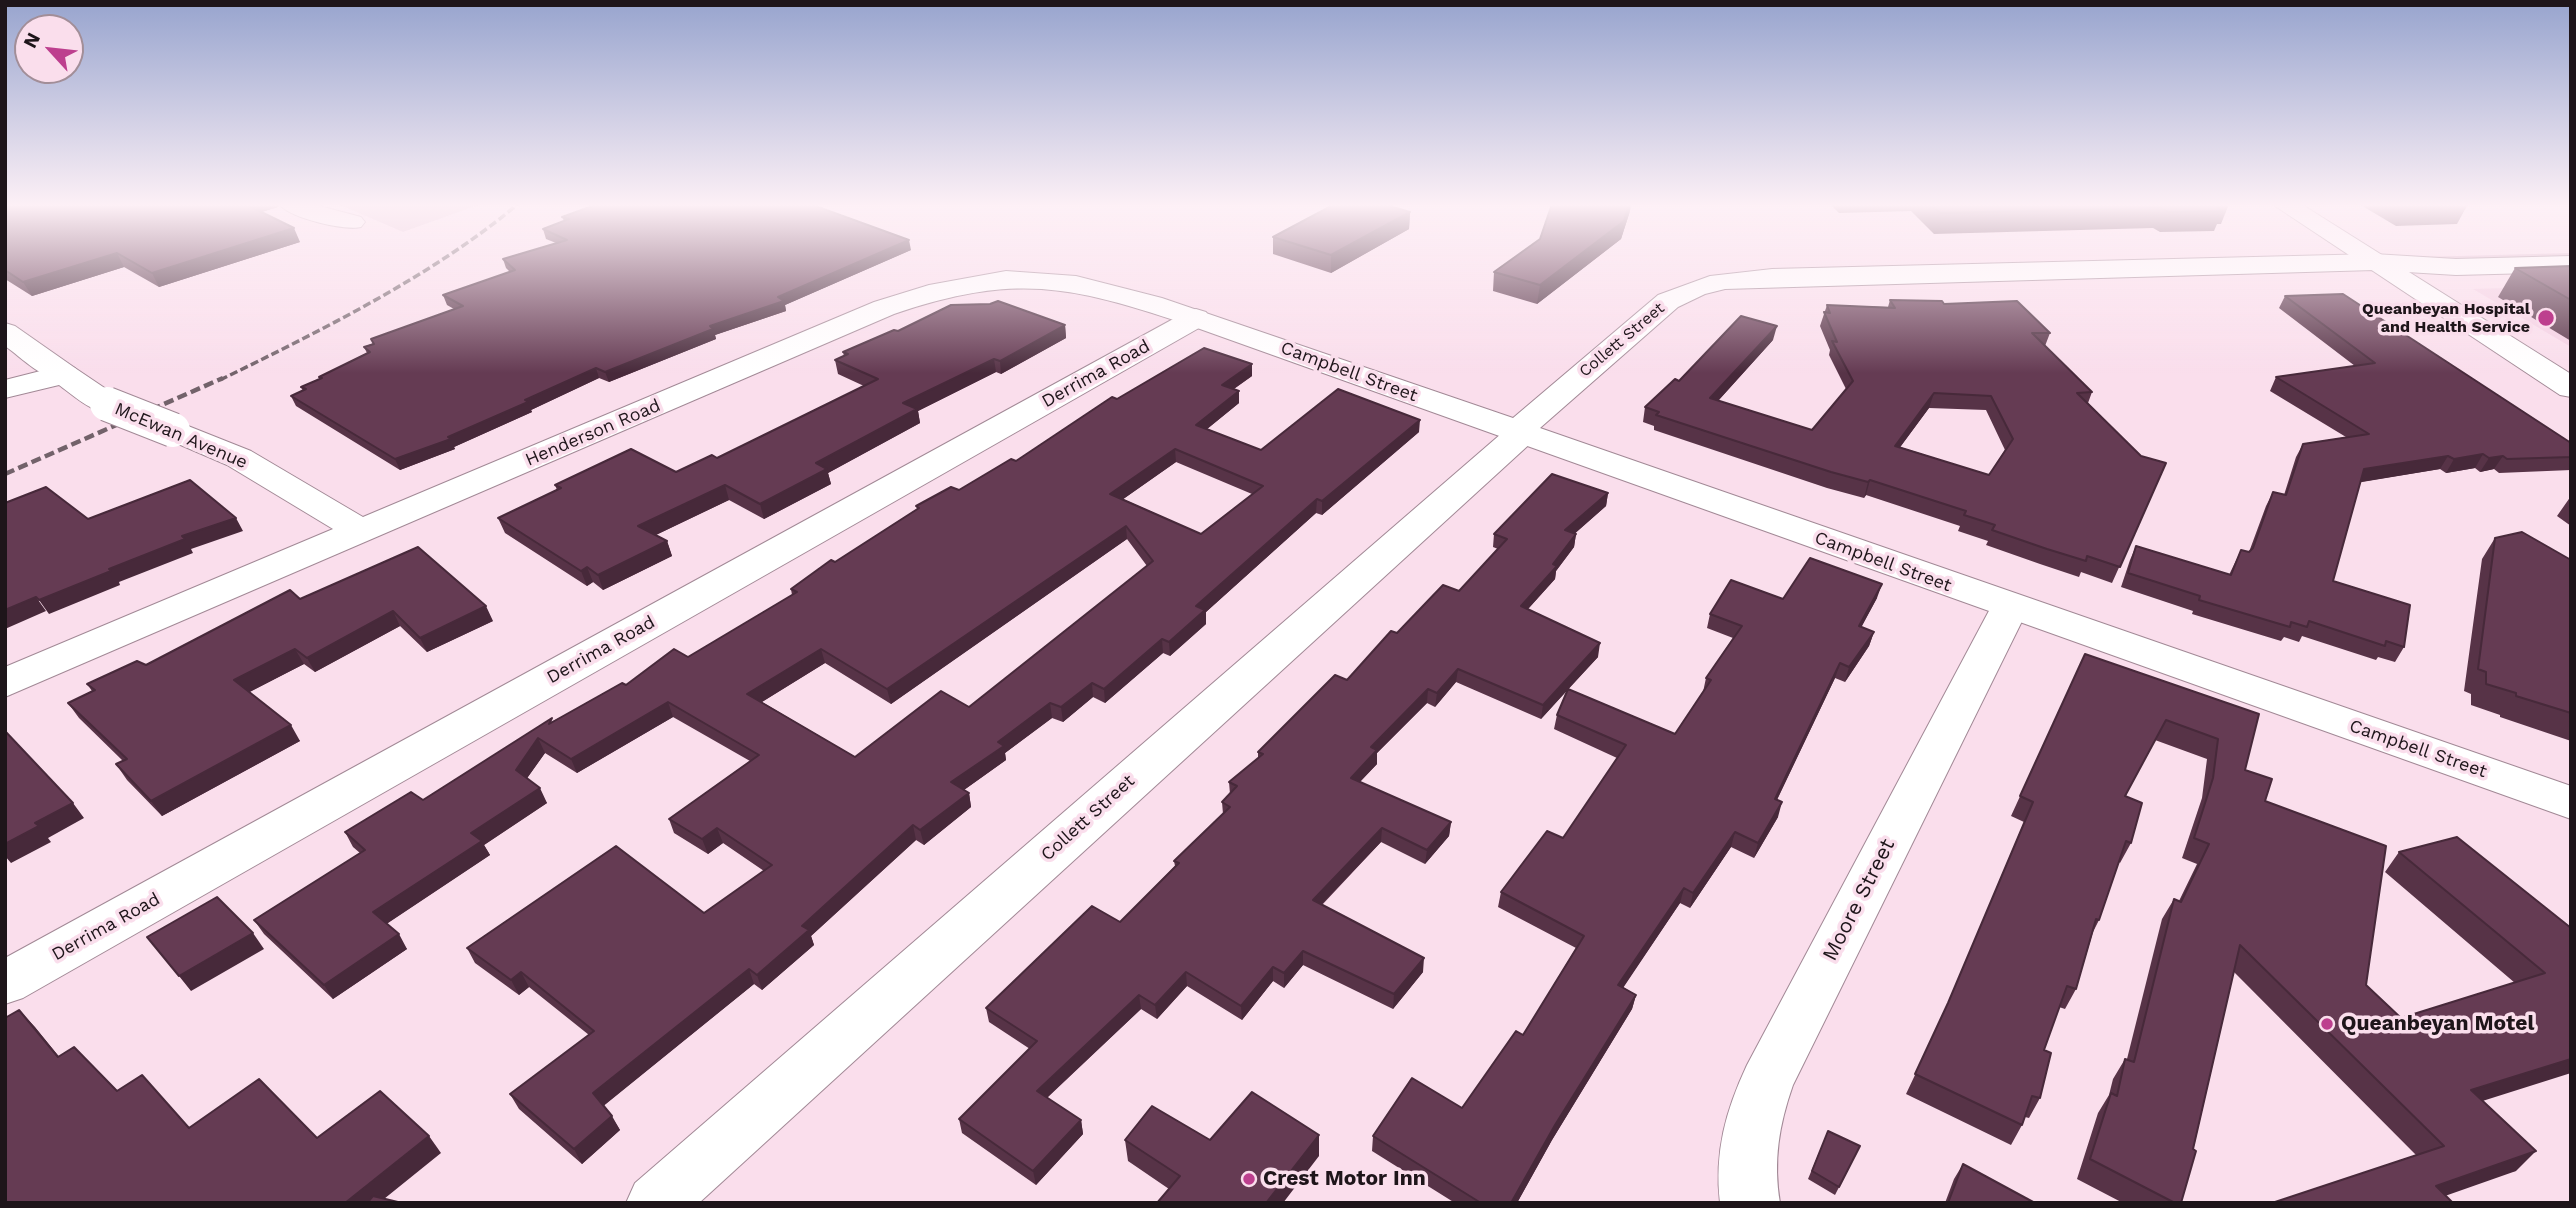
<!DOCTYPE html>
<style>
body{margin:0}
#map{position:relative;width:2576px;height:1208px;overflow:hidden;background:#fadeec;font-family:"Work Sans",sans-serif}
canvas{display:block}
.frame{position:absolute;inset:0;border:7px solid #1e151a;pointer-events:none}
.north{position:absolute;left:14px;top:14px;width:70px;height:70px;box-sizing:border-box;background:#fadeec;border:2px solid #a28e98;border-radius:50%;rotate:297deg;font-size:19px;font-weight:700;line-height:28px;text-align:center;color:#1e151a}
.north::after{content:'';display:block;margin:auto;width:24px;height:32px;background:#bd3f8e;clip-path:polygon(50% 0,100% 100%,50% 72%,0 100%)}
</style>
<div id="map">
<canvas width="2576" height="1208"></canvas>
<div class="frame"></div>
<div class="north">N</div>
</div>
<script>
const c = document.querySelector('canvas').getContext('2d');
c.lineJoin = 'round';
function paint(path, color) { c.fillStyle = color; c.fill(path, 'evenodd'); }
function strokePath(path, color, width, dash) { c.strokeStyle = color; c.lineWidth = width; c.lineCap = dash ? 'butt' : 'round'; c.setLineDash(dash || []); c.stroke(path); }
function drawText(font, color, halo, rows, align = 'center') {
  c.font = font + ' "Work Sans",sans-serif'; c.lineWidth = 7; c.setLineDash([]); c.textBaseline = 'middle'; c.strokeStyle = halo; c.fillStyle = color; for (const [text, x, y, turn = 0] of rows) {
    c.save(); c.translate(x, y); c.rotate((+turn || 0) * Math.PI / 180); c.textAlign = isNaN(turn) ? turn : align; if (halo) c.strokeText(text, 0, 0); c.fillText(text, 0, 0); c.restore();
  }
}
const built = new Path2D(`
 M2571 286V347L2473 289Z`);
const green = new Path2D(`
 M338 204H481L403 232Z
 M2571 253V257L2425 261 2417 257Z`);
const minor = new Path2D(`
 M279 204H312L361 217 365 222 361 227C345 231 289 218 279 204Z
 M2272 204H2301L2571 374V397L2560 395Z
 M1196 309 1206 312 1210 318 1206 324 23 998 5 1004V958L1186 312Z
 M5 323 15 326 75 368 79 374 75 380C49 387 25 360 5 346Z
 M1521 424 1533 427 1537 434 1533 441 699 1203H626L635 1183 1509 427Z
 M2010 595 2024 599 2029 607 1793 1085C1779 1125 1773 1161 1780 1203H1720C1714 1152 1726 1110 1747 1065L1991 607 1996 599Z`);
const tertiary = new Path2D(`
 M2374 254 2456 259 2571 256V272L2456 275 2374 270 1725 289 1705 294 1678 307 1540 428 2571 786V819L1186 324C1069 285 1014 273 894 314L5 697V667L333 529 227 465 162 437 157 430 162 423 173 420 251 451 363 517 874 302 929 285 1006 271 1076 276 1162 298 1513 418 1658 295 1710 276 1772 269Z
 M64 365 75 368 118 397 123 404 118 411C95 417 77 398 59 385L5 398V380Z`);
const railFar1 = new Path2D(`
 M220 380C318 332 434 275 518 204`);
const rail = new Path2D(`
 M5 474 223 378`);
const tertiaryBridge = new Path2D(`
 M107 404 173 430`);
const wall = new Path2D(`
 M5 204H279L278 207 261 212 300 242 159 287 124 267 32 296 5 279Z
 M1830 204H2229L2221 224H2217L2214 231 2160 232 2153 228 1934 234 1911 211 1839 213Z
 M2359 204H2468L2457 224 2396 226Z
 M1630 211 1621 239 1537 304 1493 291 1494 272Z
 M1410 212 1409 229 1331 273 1273 254V237Z
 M562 217 911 250 785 305 786 311 715 335 716 339 609 382 599 378 531 410 532 412 454 447 455 449 400 470 296 406 291 396 303 391 301 387 319 379V377L367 353 364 347 454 309 447 305 443 295 510 272 506 268 503 259 556 243 546 239 543 229 564 221Z
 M2571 266V341L2498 297 2515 268Z
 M2285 296 2571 443V470L2499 473 2494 469 2480 472 2475 468 2446 473 2440 469 2360 482 2333 581 2404 647 2395 662 2378 657 2376 660 2302 636 2299 642 2284 637 2281 641 2192 614 2193 611 2121 587 2130 560 2136 546 2229 575 2241 550 2249 552 2266 506 2273 492 2284 495 2296 457 2303 444 2346 437 2270 391 2276 377 2355 366 2279 308Z
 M1890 300 1944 304 2050 333 2045 346 2092 392 2088 403 2141 456 2166 463 2112 583 2081 572 2079 577 2040 564 1986 545 1988 541 1958 531 1960 526 1866 495 1864 498 1827 488 1654 430V426L1643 422 1645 407 1679 381 1773 340 1718 401 1812 430 1846 389 1829 355 1830 350 1820 326 1827 305 1888 307ZM1929 408 1986 410 2005 450 1989 475 1900 447Z
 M1065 325 1066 338 1001 374 996 372 918 411 920 423 828 473 831 484 764 519 729 500 656 535 667 541 672 556 603 590 593 582 587 586 505 533 498 518 557 490 555 485 676 472 717 458 864 386 838 374 835 360 844 356 843 352 898 331Z
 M1252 376 1234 389 1239 391V403L1207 429 1261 450 1419 432 1322 515 1316 513 1206 612V624L1170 656 1163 653 1105 703 1093 697 1063 722 1052 718 1005 753 1006 760 964 790 969 793 971 807 924 845 916 840 811 936 814 945 762 990 754 984 604 1105 620 1130 582 1164 519 1109 510 1094 589 1035 529 987 519 995 475 963 467 948 704 913 764 871 723 843 708 854 674 833 669 819 750 761 673 717 577 773 545 753 527 778 547 803 484 845 490 855 386 924 407 949 333 999 264 934 254 920 360 853 353 847 345 832 423 800 553 721 626 685 688 657 792 595 791 589 835 562 917 509 916 506 959 490 1016 461 1117 399ZM1176 462 1252 494 1201 534 1123 499ZM1127 539 1147 566 969 707 855 757 762 702 825 663 891 704Z
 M1608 493 1606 506 1574 534H1576L1574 547 1556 571 1555 579 1528 609 1598 657 1568 689 1675 734 1703 692 1706 678 1733 638 1707 628 1710 614 1783 599 1877 598 1861 627 1874 632 1869 646 1845 682 1835 678 1777 800 1778 817 1754 858 1731 847 1690 908 1680 903 1623 987 1636 995 1632 1009 1552 1140 1517 1203H1455L1372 1151 1373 1136 1462 1108 1523 1035 1576 948 1498 907 1501 892 1563 838 1617 758 1554 729 1557 715 1568 689 1541 719 1456 682 1435 707 1427 703 1377 753V764L1360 782 1451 822 1449 836 1425 864 1381 842 1322 905 1423 972 1393 1009 1303 965 1284 988 1273 981 1242 1020 1187 986 1157 1019 1141 1009 1047 1098 1081 1120 1083 1134 1036 1185 962 1133 959 1119 1030 1049 989 1022 986 1008 1120 922 1175 866 1174 861 1223 814 1222 802 1230 794 1229 782 1258 758V752L1347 680 1397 633 1459 591 1498 549 1493 547 1494 534Z
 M2571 496V526L2557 516Z
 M2495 538 2571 560V741L2500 717V715L2471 705V694L2464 691 2482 559Z
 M300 599 493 621 427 652 400 626 315 672 304 664 249 692 300 741 162 816 127 780 116 764 123 761 79 718 68 703 92 691 87 684 146 665Z
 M2085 654 2259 714 2245 770 2265 801 2366 985 2401 1018 2515 983 2385 872 2399 852 2571 928 2483 1101 2516 1171 2272 1203 2416 1155 2234 972 2181 1203H2123L2077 1179 2098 1113 2109 1095 2113 1079 2125 1059H2127L2162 919 2174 899 2179 901 2197 864 2182 858 2202 798 2207 759 2155 740 2125 797 2131 843 2120 863 2119 862 2099 920 2093 932 2076 989 2065 1009 2059 1007 2044 1050 2040 1098 2029 1118 2025 1117 2022 1125 2011 1145 1906 1094 1940 1022 2024 822 2011 816Z
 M1828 1131 1860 1146 1835 1195 1808 1179Z
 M1319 1135V1156L1169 1189 1128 1161 1125 1140H1210Z
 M1963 1164 2035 1203H1945L1954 1179Z`);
const shadedWall = new Path2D(`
 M243 204H279L278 207 249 216Z
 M1629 204H1631L1630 211 1621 239 1537 304 1540 285Z
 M1410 212 1409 229 1331 273V255Z
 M294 228 300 242 159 287 152 273Z
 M909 240 911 250 785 305 786 311 715 335 716 339 609 382 605 372Z
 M117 253 124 267 32 296 23 282Z
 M1065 325 1066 338 1001 374 1000 361Z
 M1777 326 1773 340 1707 413 1710 398Z
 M994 359 996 372 918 411 920 423 828 473 831 484 764 519 760 504 816 463 903 403Z
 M1252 364V376L1222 397V385Z
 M596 368 599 378 531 410 532 412 454 447 455 449 400 470 395 459 448 437Z
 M1239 391V403L1196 438V425Z
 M1934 393 1929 408 1890 461 1895 446Z
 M1420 420 1419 432 1322 515V501Z
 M1175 449 1176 462 1112 507 1110 494Z
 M2483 454 2475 468 2446 473 2454 459Z
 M2448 456 2440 469 2356 483 2364 469Z
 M2503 456 2494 469 2480 472 2489 458Z
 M1870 480 1866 495 1864 498 1868 482Z
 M725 485 729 500 643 541 638 526Z
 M1608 493 1606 506 1563 544 1565 530Z
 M1317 499 1316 513 1206 612V624L1170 656 1169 642 1196 606Z
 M236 518 243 531 191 549 193 553 119 582 120 585 49 614 39 600 182 536Z
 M1126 526 1127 539 891 704 887 689Z
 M1576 534 1574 547 1556 571 1555 579 1519 619 1521 606Z
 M667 541 672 556 603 590 598 575Z
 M587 567 593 582 587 586 581 571Z
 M1882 584 1877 598 1854 641 1859 626Z
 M36 597 46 611 5 629V610Z
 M486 606 493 621 427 652 420 638Z
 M393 611 400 626 315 672 307 658Z
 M1874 632 1869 646 1845 682 1849 667Z
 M1162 639 1163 653 1105 703 1104 689Z
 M1600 643 1598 657 1541 719 1543 705Z
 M295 649 304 664 244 695 234 680Z
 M821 649 825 663 752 708 747 694Z
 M1840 663 1835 678 1770 814 1775 799Z
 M1458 669 1456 682 1435 707 1437 693Z
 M1092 683 1093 697 1063 722 1061 707Z
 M1428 689 1427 703 1377 753V764L1350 792 1351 778 1371 747Z
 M668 702 673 717 577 773 571 759Z
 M1050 703 1052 718 1005 753 1006 760 954 797 951 782 998 742Z
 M291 725 300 741 162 816 151 801Z
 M538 738 545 753 523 784 516 770Z
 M540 788 547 803 484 845 490 855 382 927 373 912 471 833Z
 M969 793 971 807 924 845 920 830Z
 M1782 802 1778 817 1754 858 1758 843Z
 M73 803 84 818 48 838 51 842 11 863 5 856V844L35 823Z
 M1451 822 1449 836 1425 864 1427 850Z
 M913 825 916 840 811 936 814 945 762 990 757 975 802 926Z
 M717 828 723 843 708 854 702 839Z
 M1382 828 1381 842 1312 914 1313 900Z
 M1735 832 1731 847 1690 908 1693 893Z
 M1684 888 1680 903 1615 1000 1618 985Z
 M253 933 264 949 191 991 179 976Z
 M399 934 407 949 333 999 324 985Z
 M1303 951V965L1284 988V973Z
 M1424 958 1423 972 1393 1009 1394 994Z
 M1273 967V981L1242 1020 1241 1006Z
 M749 969 754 984 601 1108 593 1093Z
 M521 972 529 987 519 995 511 980Z
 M1186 972 1187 986 1157 1019 1155 1005Z
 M1139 995 1141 1009 1039 1105 1037 1091Z
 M1636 995 1632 1009 1552 1140 1517 1203H1511L1555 1125Z
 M19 1010 35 1027 73 1074 58 1057Z
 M2571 1059V1073L2454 1110 2471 1090Z
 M612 1116 620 1130 582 1164 574 1149Z
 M1081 1120 1083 1134 1036 1185 1033 1171Z
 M1319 1135V1156L1283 1203H1266Z
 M429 1136 441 1153 379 1203H345Z
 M2536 1151 2516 1171 2425 1203 2436 1186Z`);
const building = new Path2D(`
 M5 204H245L294 228 152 273 117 253 23 282 5 270Z
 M598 204H810L909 240 778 297 784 301 710 326 713 329 605 372 596 368 525 400 528 402 448 437 451 439 395 459 291 396 306 389 301 387 322 378 319 377 370 352 364 347 374 344 371 339 463 306 443 295 515 270 503 259 567 240 543 229 569 219 562 217Z
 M1335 204H1382L1410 212 1331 255 1273 237Z
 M1552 204H1629L1624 221 1540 285 1494 272 1540 239Z
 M1930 204H2219H2214L2222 211 2168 212 2161 208 1940 213Z
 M2571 266V300L2515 268Z
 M2343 294 2571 443V457L2507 459 2503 456 2489 458 2483 454 2454 459 2448 456 2364 469 2333 581 2410 605 2404 647 2386 641 2385 646 2309 621 2307 627 2291 622 2290 627 2199 600 2200 596 2128 573 2136 546 2231 575 2241 550 2249 552 2253 548 2273 492 2286 495 2303 444 2369 434 2276 377 2375 363 2285 296Z
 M1890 300 1942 301 1944 304 2017 301 2050 333H2032L2092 392 2077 393 2141 456 2166 463 2120 567 2087 556 2086 561 2047 549 1992 530 1995 525 1964 515 1966 511 1870 480 1868 482 1831 472 1656 415 1659 412 1645 407 1675 379 1679 381 1741 316 1777 326 1710 398 1812 430 1853 381 1832 341 1837 342 1824 312 1830 313 1827 305 1895 308ZM1934 393 1991 396 2013 439 1989 475 1895 446Z
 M998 301 1065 325 1000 361 994 359 903 403 917 409 816 463 827 469 760 504 725 485 638 526 667 541 598 575 587 567 581 571 498 518 561 488 555 485 631 449 676 472 712 455 717 458 878 379 835 360 848 354 843 352 894 330 898 331 951 305 990 304Z
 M1204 348 1252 364 1222 385 1239 391 1196 425 1261 450 1338 389 1420 420 1322 501 1317 499 1196 606 1205 610 1169 642 1162 639 1104 689 1092 683 1061 707 1050 703 998 742 1004 746 951 782 969 793 920 830 913 825 802 926 809 930 757 975 749 969 593 1093 612 1116 574 1149 510 1094 594 1031 521 972 511 980 467 948 616 846 704 913 772 865 717 828 702 839 669 819 759 755 668 702 571 759 538 738 516 770 540 788 471 833 482 841 373 912 399 934 324 985 254 920 365 850 345 832 411 792 423 800 552 718 549 724 622 683 626 685 674 649 688 657 797 592 791 589 831 560 835 562 919 508 916 506 951 487 959 490 1011 459 1016 461 1112 397 1117 399ZM1175 449 1263 486 1201 534 1110 494ZM1126 526 1153 561 969 707 941 691 855 757 747 694 821 649 887 689Z
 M1552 474 1608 493 1565 530 1576 534 1553 564 1557 566 1521 606 1600 643 1543 705 1458 669 1437 693 1428 689 1371 747 1377 750 1351 778 1451 822 1427 850 1382 828 1313 900 1424 958 1394 994 1303 951 1284 973 1273 967 1241 1006 1186 972 1155 1005 1139 995 1037 1091 1081 1120 1033 1171 959 1119 1037 1041 986 1008 1092 906 1120 922 1179 863 1174 861 1230 807 1222 802 1237 786 1229 782 1263 754 1258 752 1335 675 1347 680 1391 631 1397 633 1443 585 1459 591 1507 539 1494 534Z
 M190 480 236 518 182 536 185 539 109 569 111 571 39 600 36 597 5 610V503L46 487 88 519Z
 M2522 532 2571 560V713L2516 696V693L2486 684V672L2478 669 2495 538Z
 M418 547 486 606 420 638 393 611 307 658 295 649 234 680 291 725 151 801 116 764 127 759 68 703 95 690 87 684 137 661 146 665 290 590 300 599Z
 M1810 558 1882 584 1859 626 1874 632 1849 667 1840 663 1775 799 1782 802 1758 843 1735 832 1693 893 1684 888 1618 985 1636 995 1555 1125 1511 1203H1481L1373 1136 1412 1078 1462 1108 1516 1031 1523 1035 1584 936 1501 892 1547 831 1563 838 1626 745 1557 715 1568 689 1675 734 1711 680 1706 678 1742 626 1710 614 1731 580 1783 599Z
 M2085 654 2259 714 2245 770 2272 779 2265 801 2386 846 2366 985 2401 1018 2545 973 2399 852 2457 837 2571 928V1059L2471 1090 2536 1151 2436 1186 2453 1203H2272L2444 1146 2240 945 2193 1149 2196 1151 2181 1203H2175L2090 1159 2111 1093 2117 1096 2125 1059 2134 1062 2174 899 2181 902 2209 844 2194 838 2213 778 2218 739 2166 720 2125 796 2142 803 2131 843 2126 841 2099 920 2096 919 2076 989 2067 986 2044 1050 2051 1053 2040 1098 2032 1096 2022 1125 1915 1074 1948 1003 2033 802 2020 796Z
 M5 731 73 803 35 823 39 826 5 844Z
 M217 897 253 933 179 976 147 937Z
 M19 1010 58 1057 74 1047 117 1091 142 1075 189 1128 259 1079 317 1138 380 1091 429 1136 345 1203H5V1018Z
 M1252 1092 1319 1135 1266 1203H1157L1180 1176 1125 1140 1152 1106 1210 1140Z
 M1828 1131 1860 1146 1839 1187 1812 1171Z
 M1963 1164 2035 1203H1948Z
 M373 1196 402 1203H367Z`);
const markers = [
 [2546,318,9,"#bd3f8e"],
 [2327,1024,7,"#bd3f8e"],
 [1249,1179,7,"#bd3f8e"]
];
const farPoinames = [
 ["Queanbeyan Hospital",2530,309],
 ["and Health Service",2530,327]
];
const farStreetnames = [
 ["Collett Street",1622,340,-40]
];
const streetNames = [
 ["Campbell Street",1349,372,20],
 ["Derrima Road",1096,374,-29],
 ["Henderson Road",593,433,-23],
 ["McEwan Avenue",181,436,23],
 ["Campbell Street",1883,562,20],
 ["Derrima Road",601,650,-29],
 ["Campbell Street",2418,749,19],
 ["Collett Street",1088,818,-42],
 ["Derrima Road",106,927,-29]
];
const nearStreetnames = [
 ["Moore Street",1859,900,-63]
];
const nearPoinames = [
 ["Queanbeyan Motel",2341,1024],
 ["Crest Motor Inn",1263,1179]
];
paint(built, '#f4d0e3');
paint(green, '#e1bed0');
strokePath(minor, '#a28996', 2);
strokePath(tertiary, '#a28996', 2);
paint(minor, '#fff');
paint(tertiary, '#fff');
strokePath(railFar1, '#72626a', 3.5, [8, 3.5]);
strokePath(rail, '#72626a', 4.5, [10, 4.5]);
strokePath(tertiaryBridge, '#a28996', 36, []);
strokePath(tertiaryBridge, '#fff', 34);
paint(wall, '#573347');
paint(shadedWall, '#47293a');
paint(building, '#653b53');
strokePath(building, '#47293a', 2);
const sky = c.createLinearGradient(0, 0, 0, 373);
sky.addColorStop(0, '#97a4ce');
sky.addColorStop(0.55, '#fdf0f6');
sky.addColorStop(1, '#fdf0f600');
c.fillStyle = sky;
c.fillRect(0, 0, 2576, 373);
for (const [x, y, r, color] of markers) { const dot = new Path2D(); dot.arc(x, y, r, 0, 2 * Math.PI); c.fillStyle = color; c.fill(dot); strokePath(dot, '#fadeec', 2.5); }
drawText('bold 16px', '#1e151a', '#fadeec', farPoinames, 'right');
drawText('16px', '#1e151a', '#fadeec', farStreetnames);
drawText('18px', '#1e151a', '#fadeec', streetNames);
drawText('21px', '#1e151a', '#fadeec', nearStreetnames);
drawText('bold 21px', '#1e151a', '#fadeec', nearPoinames, 'left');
</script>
